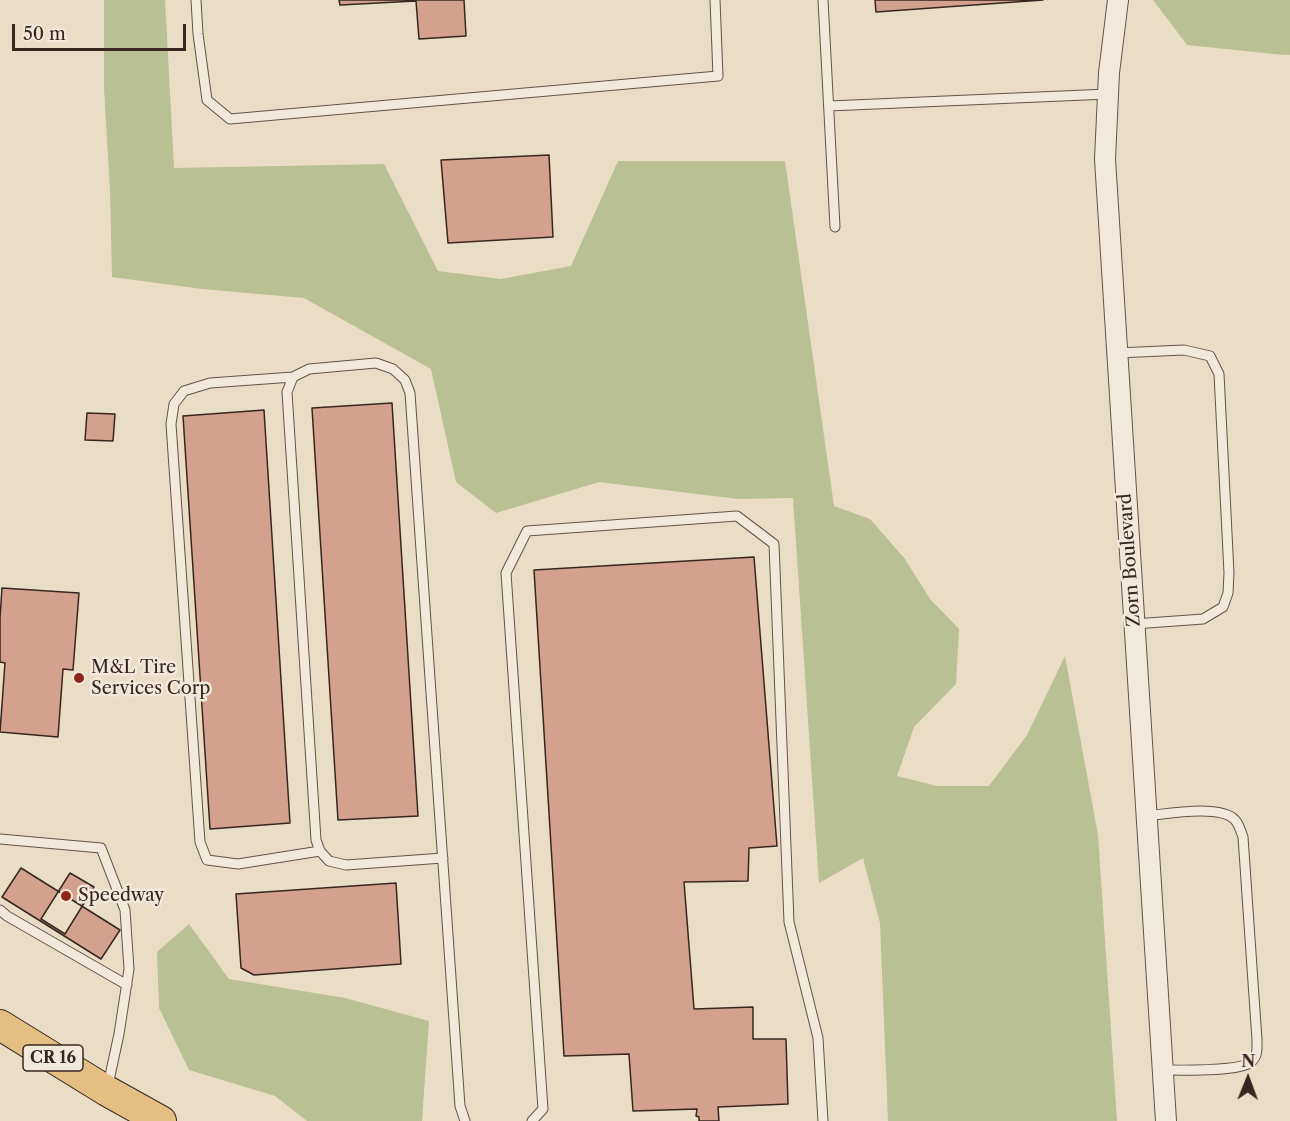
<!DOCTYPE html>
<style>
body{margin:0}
#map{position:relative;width:1290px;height:1121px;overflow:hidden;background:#e9ddc5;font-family:"Libre Caslon Text",serif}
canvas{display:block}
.north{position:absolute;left:1218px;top:1049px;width:60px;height:60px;-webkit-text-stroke:4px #f1e9d9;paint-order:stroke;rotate:1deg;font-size:16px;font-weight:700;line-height:24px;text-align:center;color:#37271f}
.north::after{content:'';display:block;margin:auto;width:21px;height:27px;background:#37271f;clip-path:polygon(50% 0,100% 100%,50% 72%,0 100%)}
.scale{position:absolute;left:12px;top:24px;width:174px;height:27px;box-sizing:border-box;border:3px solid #37271f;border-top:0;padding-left:8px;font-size:18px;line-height:21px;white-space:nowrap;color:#37271f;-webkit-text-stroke:4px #f1e9d9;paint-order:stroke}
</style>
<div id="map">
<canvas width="1290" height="1121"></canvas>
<div class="north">N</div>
<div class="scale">50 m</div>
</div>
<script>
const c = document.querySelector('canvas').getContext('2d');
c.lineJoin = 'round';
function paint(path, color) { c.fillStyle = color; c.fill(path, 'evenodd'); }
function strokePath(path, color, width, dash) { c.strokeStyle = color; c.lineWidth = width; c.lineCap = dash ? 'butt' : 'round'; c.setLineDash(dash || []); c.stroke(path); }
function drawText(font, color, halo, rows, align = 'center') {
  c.font = font + ' "Libre Caslon Text",serif'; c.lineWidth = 5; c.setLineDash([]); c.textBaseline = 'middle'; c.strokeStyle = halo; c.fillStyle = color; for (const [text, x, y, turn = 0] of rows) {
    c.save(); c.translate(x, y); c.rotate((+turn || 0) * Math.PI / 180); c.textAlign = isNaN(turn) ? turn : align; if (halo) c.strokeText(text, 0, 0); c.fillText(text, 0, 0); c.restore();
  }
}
const green = new Path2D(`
 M104 0H165L174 168 384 164 438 271 501 279 571 266 618 161H785L834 506 870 519 905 559 930 599 959 629 956 684 914 727 897 776 937 786H989L1027 735 1065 656 1098 835 1117 1121H888L880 923 863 858 819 883 793 498 738 499 599 482 496 513 456 482 431 369 304 298 202 289 112 277 110 191 104 87Z
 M1153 0H1290V55H1284L1187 45Z
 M189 924 229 979 345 998 429 1021 422 1121H307L275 1096 189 1070 159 1008 157 952Z`);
const building = new Path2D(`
 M339 0H464L466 36 419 39 416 1 340 5Z
 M875 0H1043L876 12Z
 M549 155 553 237 448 243 441 160Z
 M392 403 418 816 338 820 312 408Z
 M264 410 290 823 210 829 183 416Z
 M87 413 115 414 113 441 85 440Z
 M754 557 777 846 749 848 748 881 684 882 694 1009 753 1007V1039H786L788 1104 718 1107 719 1121H699V1117L696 1116 697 1109 633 1111 629 1054 564 1056 534 570Z
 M2 588 79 593 73 670 63 669 58 737 0 732 5 663 0 662V618Z
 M21 868 120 930 101 959 2 897Z
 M70 873 94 887 65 934 41 919Z
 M396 883 401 964 254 975 241 968 236 894Z`);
const lane = new Path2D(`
 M196 0 198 34 207 100 230 119 718 76 715 0
 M823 0 835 227
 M829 106 1108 94
 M1117 353 1184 350 1210 356 1219 374 1229 573 1228 593 1223 607 1203 619 1134 624
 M293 377 210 383 184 391 174 404 171 424 200 842 207 860 238 864 320 851
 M1146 816C1167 814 1220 804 1235 820 1239 824 1241 832 1243 837L1257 1040C1257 1049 1258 1056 1251 1062 1239 1072 1180 1070 1162 1070
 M0 839 101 848 125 910 129 969 119 1034 108 1085
 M443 858 346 865 329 861 320 851 316 840 287 392 293 377 309 369 376 363 393 369 405 380 410 393 460 1106 465 1121
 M0 910 7 916 127 985
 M532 1121 543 1109 506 573 527 531 737 516 774 544 789 922 818 1038 823 1121`);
const street = new Path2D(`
 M1118 0 1109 73 1105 159 1166 1121`);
const primary = new Path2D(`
 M0 1025 107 1091 161 1121`);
const markers = [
 [79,678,6,"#8f2418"],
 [66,896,6,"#8f2418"]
];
const shields = [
 [53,1058,60]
];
const shieldNames = [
 ["CR 16",53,1058]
];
const streetNames = [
 ["Zorn Boulevard",1130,560,-94]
];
const poiNames = [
 ["M&L Tire",91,668],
 ["Services Corp",91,689],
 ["Speedway",78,896]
];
paint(green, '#b9c093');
paint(building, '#d4a18f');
strokePath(building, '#37271f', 1.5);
strokePath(lane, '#645448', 11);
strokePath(street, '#645448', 22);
strokePath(primary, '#37271f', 32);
strokePath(lane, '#f1e9d9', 9);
strokePath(street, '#f1e9d9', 20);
strokePath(primary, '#e4be82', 30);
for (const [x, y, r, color] of markers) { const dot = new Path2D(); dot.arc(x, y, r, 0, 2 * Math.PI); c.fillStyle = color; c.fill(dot); strokePath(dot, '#f1e9d9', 2); }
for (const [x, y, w] of shields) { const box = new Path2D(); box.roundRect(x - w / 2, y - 13, w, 26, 4.5); c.fillStyle = '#f1e9d9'; c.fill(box); strokePath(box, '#37271f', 1.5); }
drawText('bold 16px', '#37271f', null, shieldNames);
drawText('18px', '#37271f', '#f1e9d9', streetNames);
drawText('18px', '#37271f', '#f1e9d9', poiNames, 'left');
</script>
